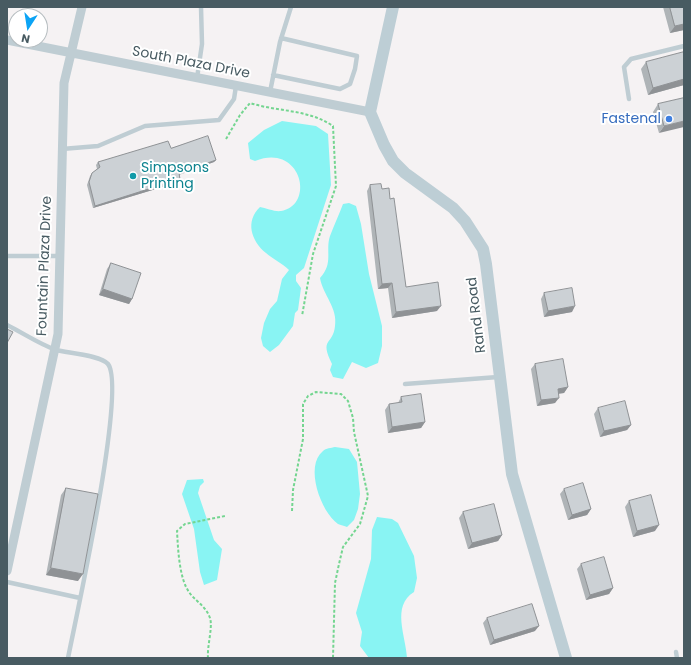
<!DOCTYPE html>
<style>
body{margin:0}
#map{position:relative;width:691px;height:665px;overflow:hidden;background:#f5f2f3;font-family:Poppins,sans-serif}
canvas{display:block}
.frame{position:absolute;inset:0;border:8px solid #485b62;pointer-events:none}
.north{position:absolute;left:8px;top:8px;width:40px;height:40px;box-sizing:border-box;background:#fff;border:1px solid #b6bdc0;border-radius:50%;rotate:192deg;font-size:11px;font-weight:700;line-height:16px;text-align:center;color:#485b62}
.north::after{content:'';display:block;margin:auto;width:14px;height:18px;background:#0ca4f5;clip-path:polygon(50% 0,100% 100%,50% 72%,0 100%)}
</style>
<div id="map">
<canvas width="691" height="665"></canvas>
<div class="frame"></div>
<div class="north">N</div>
</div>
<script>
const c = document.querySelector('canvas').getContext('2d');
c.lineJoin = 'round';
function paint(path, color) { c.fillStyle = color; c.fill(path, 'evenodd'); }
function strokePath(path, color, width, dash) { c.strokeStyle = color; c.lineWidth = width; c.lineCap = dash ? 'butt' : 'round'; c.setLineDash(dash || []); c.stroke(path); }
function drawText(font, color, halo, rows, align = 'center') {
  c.font = font + ' Poppins,sans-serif'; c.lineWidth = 4; c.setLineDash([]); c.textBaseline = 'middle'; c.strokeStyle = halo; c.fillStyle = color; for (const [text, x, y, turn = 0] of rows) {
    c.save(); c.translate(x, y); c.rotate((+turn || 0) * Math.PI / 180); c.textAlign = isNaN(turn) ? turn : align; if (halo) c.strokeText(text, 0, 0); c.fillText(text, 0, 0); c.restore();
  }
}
const water = new Path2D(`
 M282 121 316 126 328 134 331 185 304 268 296 275V281L301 288 298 310 295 313 293 326 279 345 270 352 263 346 261 338 264 323 270 309 277 301 282 279 289 270C282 263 273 259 266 253 251 241 245 221 260 207 266 208 275 212 281 211 316 205 301 142 255 161L250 159 248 143 264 130Z
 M349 203 356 206 361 224 369 274 382 326V346L378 363 366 368 352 362 343 379 333 377 330 370 332 364C319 337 333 346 335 326 338 308 323 295 320 278 334 263 325 251 330 236 334 225 339 215 343 204Z
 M335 447 349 449 357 462 360 494 358 509 354 520 347 527C345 526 340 525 338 524 321 512 304 466 323 451 326 448 331 448 335 447Z
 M203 479 204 482 200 486 198 493 214 540 222 549 217 580 204 585 200 572 194 529 182 494 187 480Z
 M377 517 392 519 398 523 414 556 417 578 414 592C391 606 406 636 407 658H369L360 646 362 632 356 613 371 559 372 530Z`);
const path = new Path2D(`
 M226 139 240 115 250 103C278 112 308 109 333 126L336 186 313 254 302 316
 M292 511 293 490 303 439V404L308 396 316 392 341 394 348 401 353 418 354 432 368 496 360 524 343 547 339 564 335 583 333 658
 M208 658C207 646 213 627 210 618 206 606 195 601 189 592 179 578 178 548 177 531L185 524 225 516`);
const lane = new Path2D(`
 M273 75 340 89 350 84 355 69 357 56 281 38
 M197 78 202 44 201 7
 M270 92 280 42 291 7
 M629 99 624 67 631 59 684 46
 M62 149 98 146 145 126 219 120 234 99 236 86
 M7 256H60
 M7 325C23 333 39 344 56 350 68 353 101 355 108 364 127 389 76 617 68 658
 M405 384 498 377
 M7 582 80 598
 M676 652 677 658`);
const street = new Path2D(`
 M7 40 370 112
 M7 571 58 334 64 83 82 7`);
const secondary = new Path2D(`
 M393 7 370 112 384 145 393 161 405 173 453 208 465 221 483 249 486 264 512 474 566 658`);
const wall = new Path2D(`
 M663 7H684V30L670 33Z
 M684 52V85L648 95 641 69 646 62Z
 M684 98 659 133 653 112 658 104Z
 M171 148 216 160 214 162 179 175 180 179 179 182 93 208 87 185 90 176 92 173 97 169 96 165 98 162Z
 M370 185 382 189 390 199 406 287 437 311 392 318 388 288 378 289 367 191Z
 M111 263 132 299 129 304 99 295 107 269Z
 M544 293 572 312 544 317 541 299Z
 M535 364 568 387 564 393 558 394 555 403 537 406 531 369Z
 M401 397 425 422 421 428 388 433 385 410 389 404 398 403Z
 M598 408 631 425 627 430 600 437 594 414Z
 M66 488 78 581 46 575 61 495Z
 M564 489 591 509 587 515 568 520 560 494Z
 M629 501 655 531 633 537 625 507Z
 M463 512 502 535 498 541 468 549 459 518Z
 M581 564 613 588 609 594 586 600 577 569Z
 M487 618 535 631 490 645 483 623Z`);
const shadedWall = new Path2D(`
 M684 24V30L670 33 675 26Z
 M684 79V85L648 95 653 88Z
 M684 121V127L659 133 664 126Z
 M216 160 214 162 177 175 179 173Z
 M180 179 179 182 93 208 95 206Z
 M392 283 388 288 378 289 382 284Z
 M103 289 132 299 129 304 99 295Z
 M441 306 437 311 392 318 396 312Z
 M575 306 572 312 544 317 548 311Z
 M568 387 564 393 554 394 558 389Z
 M559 398 555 403 537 406 541 400Z
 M425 422 421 428 388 433 392 427Z
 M631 425 627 430 600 437 604 431Z
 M591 509 587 515 568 520 572 515Z
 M659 525 655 531 633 537 637 531Z
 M502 535 498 541 468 549 472 543Z
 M51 568 83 574 78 581 46 575Z
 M613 588 609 594 586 600 590 595Z
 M539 626 535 631 490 645 494 640Z`);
const building = new Path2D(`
 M670 7H684V24L675 26Z
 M684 52V79L653 88 646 62Z
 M684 98V121L664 126 658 104Z
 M208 136 216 160 179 173 180 179 95 206 89 182 92 173 100 167 98 162 168 141 171 148Z
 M381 184 382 189 389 188 390 199 394 198 406 287 438 282 441 306 396 312 392 283 382 284 370 185Z
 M111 263 141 273 132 299 103 289Z
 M572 288 575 306 548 311 544 293Z
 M7 329 13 332 7 343Z
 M563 359 568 387 558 389 559 398 541 400 535 364Z
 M421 394 425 422 392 427 389 404 402 402 401 397Z
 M625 401 631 425 604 431 598 408Z
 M583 483 591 509 572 515 564 489Z
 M66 488 98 494 83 574 51 568Z
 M651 495 659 525 637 531 629 501Z
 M494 504 502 535 472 543 463 512Z
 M604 557 613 588 590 595 581 564Z
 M532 604 539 626 494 640 487 618Z`);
const markers = [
 [669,119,4,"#3f7fe0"],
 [133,176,4,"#0f9aa8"]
];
const streetNames = [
 ["South Plaza Drive",191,63,11],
 ["Fountain Plaza Drive",45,266,-88],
 ["Rand Road",477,315,-97]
];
const shopNames = [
 ["Fastenal",661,119]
];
const cultureNames = [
 ["Simpsons",141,168],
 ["Printing",141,184]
];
paint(water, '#89f4f3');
strokePath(path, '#74d590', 2, [3, 2]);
strokePath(lane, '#bfcdd3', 4.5);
strokePath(street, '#bfcdd3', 9);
strokePath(secondary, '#bdced5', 12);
paint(wall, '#afb4b7');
paint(shadedWall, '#8f9295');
paint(building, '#ccd1d5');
strokePath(building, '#8f9295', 1);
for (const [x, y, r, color] of markers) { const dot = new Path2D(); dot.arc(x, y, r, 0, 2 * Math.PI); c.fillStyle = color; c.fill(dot); strokePath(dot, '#fff', 1.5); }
drawText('14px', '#485b62', '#fff', streetNames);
drawText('14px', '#366cbe', '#fff', shopNames, 'right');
drawText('14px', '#0d838f', '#fff', cultureNames, 'left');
</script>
